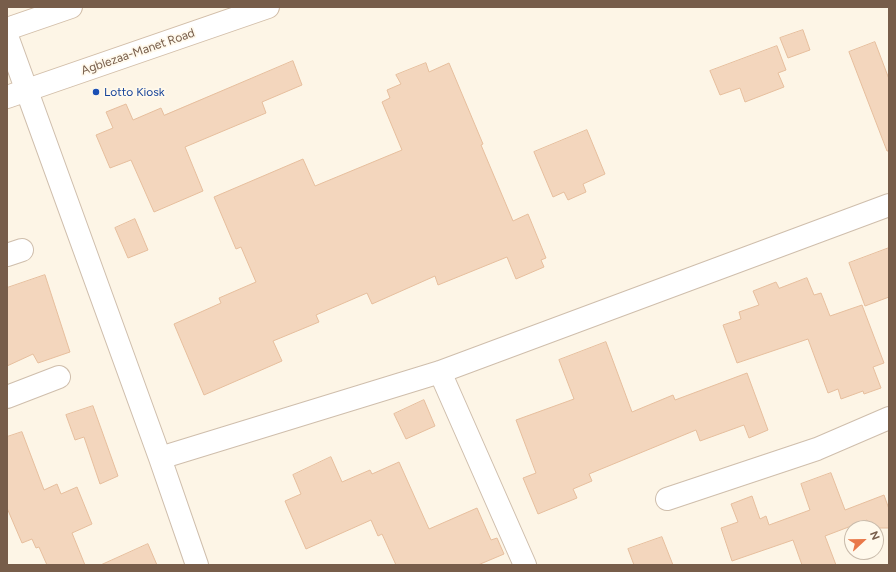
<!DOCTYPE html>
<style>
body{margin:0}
#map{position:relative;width:896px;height:572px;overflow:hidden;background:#fdf5e6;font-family:Figtree,sans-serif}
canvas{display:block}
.frame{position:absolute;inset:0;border:8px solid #775d4a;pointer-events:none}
.north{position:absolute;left:844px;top:520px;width:40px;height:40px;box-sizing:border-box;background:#fff9ec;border:1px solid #c9bbab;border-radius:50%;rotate:68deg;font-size:11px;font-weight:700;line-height:16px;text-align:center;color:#775d4a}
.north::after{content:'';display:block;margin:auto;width:14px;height:18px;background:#e97849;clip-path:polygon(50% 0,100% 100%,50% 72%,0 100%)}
</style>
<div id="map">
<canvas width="896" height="572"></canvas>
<div class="frame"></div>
<div class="north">N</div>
</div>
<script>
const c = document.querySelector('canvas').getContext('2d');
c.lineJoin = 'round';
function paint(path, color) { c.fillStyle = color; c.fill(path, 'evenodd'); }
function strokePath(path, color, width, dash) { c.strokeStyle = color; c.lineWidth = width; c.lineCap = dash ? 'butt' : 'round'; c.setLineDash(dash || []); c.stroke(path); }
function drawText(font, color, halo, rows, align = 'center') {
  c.font = font + ' Figtree,sans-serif'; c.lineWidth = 3.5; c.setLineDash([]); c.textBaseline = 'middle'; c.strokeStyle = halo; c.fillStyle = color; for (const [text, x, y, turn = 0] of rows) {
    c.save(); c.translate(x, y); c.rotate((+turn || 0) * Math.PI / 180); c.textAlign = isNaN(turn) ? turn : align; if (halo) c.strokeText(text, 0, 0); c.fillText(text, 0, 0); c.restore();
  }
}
const building = new Path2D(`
 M803 30 810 50 788 58 780 38Z
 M875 42 889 79V151H887L849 52Z
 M777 46 786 70 778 73 784 87 745 102 740 88 720 95 710 71Z
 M293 61 302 85 262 102 266 113 185 147 203 191 154 212 131 160 110 168 96 135 113 128 106 112 126 104 133 120 161 108 164 115Z
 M426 63 429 72 449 63 483 144 481 145 513 221 528 214 546 258 541 260 544 267 516 279 507 257 438 285 435 276 372 304 367 293 316 315 319 322 273 341 282 361 204 395 174 324 221 303 219 298 256 282 241 247 236 249 214 197 303 159 315 186 402 150 382 102 390 98 387 90 401 84 396 75Z
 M587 130 605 174 583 184 586 192 568 200 564 192 553 197 534 152Z
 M135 219 148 250 128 258 115 228Z
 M889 248V297L865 306 849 263Z
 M45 275 70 352 38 363 33 354 7 366V288Z
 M807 278 814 295 821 293 830 316 862 305 884 363 873 367 881 388 864 394 863 391 841 399 838 389 828 393 808 339 737 363 723 325 741 319 739 312 759 305 753 291 776 282 779 288Z
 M606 342 632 412 673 395 675 400 747 373 768 430 749 438 744 425 700 441 696 430 589 474 592 481 573 489 577 498 538 514 523 478 536 473 516 420 574 399 559 360Z
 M424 400 435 426 406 439 394 414Z
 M93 406 118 476 100 484 84 437 75 440 66 415Z
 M22 432 44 490 57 484 61 494 77 487 92 524 72 533 85 565H47L39 547 36 548 32 539 22 543 7 508V437Z
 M331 457 342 482 370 470 372 474 399 462 429 529 477 508 491 540 497 538 504 554 478 565H396L382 534 378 536 371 520 306 549 285 501 301 494 293 475Z
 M831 473 845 510 884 495 889 509V528H870L867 520 825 536 836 565H802L793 540 732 561 721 528 738 522 731 504 752 496 760 519 766 516 769 525 810 510 801 484Z
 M662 537 673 565H634L628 549Z
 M148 544 157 565H101Z`);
const street = new Path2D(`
 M7 36 160 458 197 565
 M7 255 22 250
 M440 372 525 565
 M7 397 59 377
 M160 458 440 372 889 205
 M667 499 817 449 889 418`);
const secondary = new Path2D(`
 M7 29 71 7
 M7 97 268 7`);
const markers = [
 [96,92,4,"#1a4fb4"]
];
const streetNames = [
 ["Agblezaa-Manet Road",138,52,-19]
];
const transitNames = [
 ["Lotto Kiosk",104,92]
];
paint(building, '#f3d6bd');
strokePath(building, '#e6be9d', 1);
strokePath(street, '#cfbeac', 24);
strokePath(secondary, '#d2bea9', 24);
strokePath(street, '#fff', 22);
strokePath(secondary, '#fff', 22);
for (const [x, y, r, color] of markers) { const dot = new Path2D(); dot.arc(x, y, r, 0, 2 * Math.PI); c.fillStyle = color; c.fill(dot); strokePath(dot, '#fff9ec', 1.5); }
drawText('12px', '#775d4a', '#fff9ec', streetNames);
drawText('12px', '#164399', '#fff9ec', transitNames, 'left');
</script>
